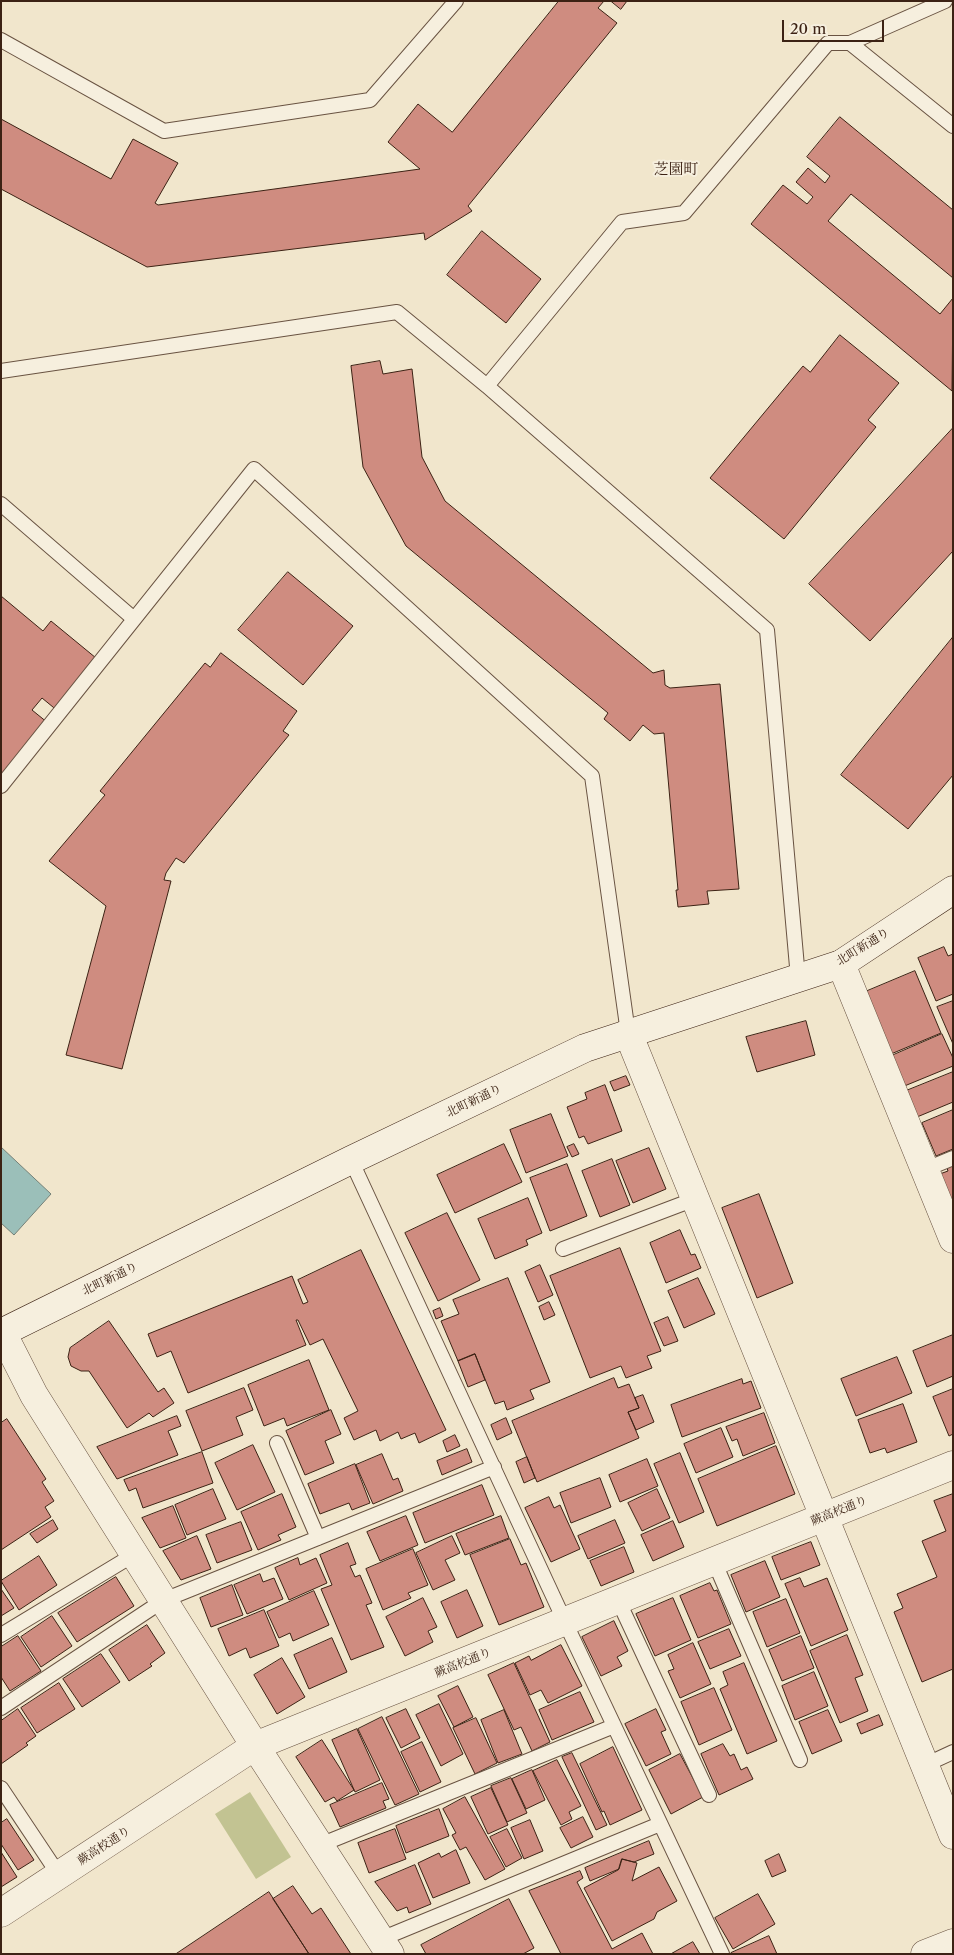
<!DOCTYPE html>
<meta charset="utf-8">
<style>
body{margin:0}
#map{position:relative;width:954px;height:1955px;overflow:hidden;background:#f1e6cc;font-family:"Libre Caslon Text",serif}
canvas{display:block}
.frame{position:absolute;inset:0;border:2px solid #3c2214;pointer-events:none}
.scale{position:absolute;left:782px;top:20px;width:102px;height:22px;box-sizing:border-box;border:2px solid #3c2214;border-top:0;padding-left:6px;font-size:15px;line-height:18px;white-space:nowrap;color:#3c2214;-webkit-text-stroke:4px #f6efde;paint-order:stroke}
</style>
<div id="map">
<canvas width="954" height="1955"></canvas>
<div class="frame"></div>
<div class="scale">20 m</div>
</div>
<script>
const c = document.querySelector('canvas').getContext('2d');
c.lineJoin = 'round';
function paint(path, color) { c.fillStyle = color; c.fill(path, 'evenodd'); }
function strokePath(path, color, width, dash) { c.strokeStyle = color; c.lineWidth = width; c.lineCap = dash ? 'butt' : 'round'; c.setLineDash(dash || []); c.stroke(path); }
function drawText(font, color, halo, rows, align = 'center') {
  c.font = font + ' "Libre Caslon Text","Noto Serif JP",serif'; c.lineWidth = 4; c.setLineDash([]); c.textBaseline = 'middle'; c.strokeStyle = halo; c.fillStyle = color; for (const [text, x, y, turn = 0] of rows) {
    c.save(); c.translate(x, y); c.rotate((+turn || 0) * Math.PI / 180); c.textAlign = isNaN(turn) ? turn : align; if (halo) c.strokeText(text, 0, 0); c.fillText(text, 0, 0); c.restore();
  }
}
const green = new Path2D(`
 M250 1792 291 1857 256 1879 215 1814Z`);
const water = new Path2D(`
 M1 1147 51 1194 14 1235 1 1223Z`);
const building = new Path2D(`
 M559 1H604L598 8 617 23 468 206 472 211 425 240 424 233 147 267 1 189V119L111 179 133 139 178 163 155 203 158 205 420 169 388 142 418 104 452 132Z
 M611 1H627L621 9Z
 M840 117 953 210V278L851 194 828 221 940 314 953 298 952 391 751 224 783 185 807 204 813 197 796 182 808 168 825 183 830 176 807 157Z
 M482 231 541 279 506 323 447 275Z
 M840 335 899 383 868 420 876 427 784 539 710 478 803 366 810 372Z
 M380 361 383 374 412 369 422 457 445 501 653 673 664 670 665 685 670 688 720 684 739 889 707 891 709 904 678 907 676 890H678L664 733 654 734 643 725 630 741 604 719 608 713 406 546 363 467 351 366Z
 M953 428V551L870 641 809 584Z
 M288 572 353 626 303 685 238 630Z
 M1 596 43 631 51 621 96 658 59 712 42 698 32 710 48 723 1 776Z
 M953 637V775L908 829 841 775Z
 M221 653 297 711 283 731 289 735 184 863 176 858 166 873 164 880 171 881 122 1069 66 1055 106 906 49 861 105 795 100 791 205 663 210 667Z
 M944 947 948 956 953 954V994L936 1001 918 958Z
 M915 971 941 1033 891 1054 865 992Z
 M953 1001V1044L937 1007Z
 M806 1021 815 1055 757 1072 746 1037Z
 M942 1034 953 1058V1066L902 1087 889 1057Z
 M953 1072V1102L917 1117 906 1091Z
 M626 1076 630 1085 614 1091 610 1082Z
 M605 1085 622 1131 588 1144 584 1136 579 1138 567 1107 587 1099 585 1093Z
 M953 1110V1149L936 1156 922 1123Z
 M551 1114 568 1156 526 1173 510 1130Z
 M504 1144 522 1182 455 1213 437 1175Z
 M574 1144 579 1154 572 1157 567 1147Z
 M649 1148 666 1189 633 1203 616 1161Z
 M612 1159 630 1205 600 1217 582 1171Z
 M567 1164 587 1216 550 1231 530 1178Z
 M953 1166V1215L937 1175 948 1171 947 1168Z
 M759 1194 793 1283 757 1298 722 1208Z
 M528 1198 542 1233 526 1240 528 1245 495 1259 478 1219Z
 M447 1213 480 1280 438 1301 405 1233Z
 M680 1230 691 1255 695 1254 701 1268 666 1283 650 1243Z
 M620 1248 661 1351 647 1356 652 1368 626 1378 621 1366 590 1378 550 1276Z
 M361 1250 446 1430 419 1443 415 1433 401 1439 398 1432 380 1441 376 1430 354 1440 344 1418 358 1411 323 1339 310 1345 298 1320H296L306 1345 188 1393 171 1351 157 1357 148 1334 292 1276 303 1304 308 1302 298 1280Z
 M540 1265 553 1295 538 1302 525 1272Z
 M508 1278 550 1382 530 1390 534 1399 507 1410 504 1401 495 1404 475 1354 458 1361 441 1321 459 1314 453 1300Z
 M698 1278 715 1314 684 1328 668 1291Z
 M549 1302 555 1315 544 1320 539 1307Z
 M440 1308 443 1316 436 1319 433 1311Z
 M668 1317 678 1341 664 1346 654 1323Z
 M109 1321 158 1392 164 1388 174 1403 153 1417 149 1413 127 1428 89 1371H81L71 1366 68 1357 70 1348Z
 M953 1335V1376L927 1387 913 1351Z
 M475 1354 485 1380 468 1387 458 1361Z
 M897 1357 912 1393 856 1416 841 1379Z
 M309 1360 329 1410 287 1426 284 1418 264 1426 248 1385Z
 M614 1378 618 1388 629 1384 639 1408 628 1412 639 1438 537 1482 512 1421Z
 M742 1379 743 1384 751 1381 761 1408 682 1437 671 1405Z
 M244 1388 253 1410 236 1417 243 1435 202 1451 186 1411Z
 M953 1389V1434L949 1436 933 1397Z
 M643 1395 654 1422 636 1430 628 1412 639 1408 635 1398Z
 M903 1404 917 1442 887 1453 885 1448 870 1453 858 1420Z
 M331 1410 341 1434 325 1441 334 1463 305 1475 286 1431Z
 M764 1413 775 1443 743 1456 737 1439 732 1441 726 1427Z
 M177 1416 181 1426 168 1431 178 1455 117 1479 97 1447Z
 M506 1418 512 1433 497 1440 491 1425Z
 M7 1419 46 1479 42 1482 54 1501 45 1507 51 1517 1 1550V1423Z
 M721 1428 733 1457 696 1473 684 1444Z
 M455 1435 460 1446 447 1452 443 1441Z
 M253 1445 275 1492 237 1510 215 1463Z
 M776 1446 795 1494 717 1526 698 1479Z
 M467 1449 472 1462 442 1475 437 1461Z
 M202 1452 213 1483 143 1508 136 1488 129 1491 124 1480Z
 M680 1453 704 1512 679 1523 654 1464Z
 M382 1454 393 1480 398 1478 403 1491 373 1504 356 1465Z
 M527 1457 535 1478 524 1483 516 1462Z
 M647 1459 658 1486 620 1502 609 1475Z
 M355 1464 370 1503 352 1510 349 1503 320 1514 308 1484Z
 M600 1478 611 1507 571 1523 560 1493Z
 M482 1485 494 1515 425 1543 413 1513Z
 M213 1489 226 1519 187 1535 175 1505Z
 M657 1489 670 1518 642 1531 628 1503Z
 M282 1494 296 1527 278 1535 281 1540 258 1550 241 1512Z
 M953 1494V1669L922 1682 894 1612 903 1608 897 1594 937 1577 922 1541 946 1531 934 1501Z
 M549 1497 554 1508 560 1505 580 1549 551 1562 525 1508Z
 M173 1506 186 1538 160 1548 142 1518Z
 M406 1516 418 1545 380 1561 367 1532Z
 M501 1516 509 1538 465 1555 456 1534Z
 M53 1520 58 1529 37 1543 30 1534Z
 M615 1520 625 1543 588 1559 578 1536Z
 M673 1521 684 1547 653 1561 641 1535Z
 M241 1522 252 1550 217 1563 206 1535Z
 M197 1536 211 1569 181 1580 163 1551Z
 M452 1536 460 1553 445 1560 455 1580 433 1590 416 1553Z
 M510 1539 521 1565 526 1563 544 1607 499 1625 470 1555Z
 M811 1542 820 1565 781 1580 772 1557Z
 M348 1543 356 1564 350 1566 355 1577 360 1575 372 1603 366 1605 384 1647 351 1660 321 1589 332 1585 320 1555Z
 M624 1547 634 1572 601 1586 590 1561Z
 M413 1549 428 1585 408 1593 411 1598 383 1610 366 1569Z
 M39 1556 57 1585 19 1610 1 1581Z
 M298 1558 300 1565 316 1558 327 1583 289 1600 275 1568Z
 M765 1561 780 1597 746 1612 731 1575Z
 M260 1574 263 1582 274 1578 283 1599 247 1614 234 1585Z
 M116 1577 134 1606 77 1642 58 1613Z
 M800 1578 804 1587 827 1578 848 1630 811 1646 785 1584Z
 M710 1583 714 1591 717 1590 731 1624 698 1638 680 1596Z
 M232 1585 243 1615 211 1627 200 1598Z
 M1 1589 14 1608 1 1616Z
 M467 1590 483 1626 457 1638 441 1602Z
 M314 1591 329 1625 293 1641 290 1633 279 1638 267 1612Z
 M423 1598 437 1627 428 1631 433 1642 405 1656 386 1617Z
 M673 1598 691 1640 655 1656 636 1614Z
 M786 1599 800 1633 767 1647 753 1612Z
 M264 1610 279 1646 250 1658 246 1648 229 1656 218 1629Z
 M52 1616 72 1646 41 1667 21 1637Z
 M614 1621 628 1651 617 1657 622 1666 601 1676 582 1637Z
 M147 1625 165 1653 150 1664 152 1666 129 1681 109 1650Z
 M729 1629 741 1656 710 1669 698 1642Z
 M847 1635 863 1675 855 1678 868 1711 840 1723 810 1651Z
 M18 1636 41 1671 10 1691 1 1677V1647Z
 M801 1636 814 1668 782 1681 769 1650Z
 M332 1638 347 1672 309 1689 294 1655Z
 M693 1643 711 1684 680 1698 668 1671 674 1669 668 1655Z
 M561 1645 582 1686 548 1703 541 1690 530 1695 515 1663 529 1656 531 1660Z
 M101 1654 120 1682 82 1707 63 1679Z
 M282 1658 305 1697 277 1714 254 1675Z
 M514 1663 550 1742 532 1751 521 1727 514 1730 488 1675Z
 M744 1663 777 1741 747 1754 720 1689 728 1685 723 1672Z
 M814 1672 828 1706 795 1720 782 1686Z
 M59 1683 75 1709 37 1733 21 1708Z
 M458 1686 473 1717 454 1727 438 1696Z
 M714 1688 732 1730 699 1745 681 1702Z
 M580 1692 594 1722 552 1740 539 1710Z
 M439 1704 463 1754 441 1766 416 1715Z
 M18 1709 36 1736 26 1743 28 1745 1 1764V1721Z
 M406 1709 420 1738 401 1748 386 1718Z
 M656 1709 666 1730 661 1732 671 1754 646 1766 625 1724Z
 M504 1710 522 1754 498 1763 481 1720Z
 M828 1710 842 1741 812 1754 799 1722Z
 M879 1715 883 1725 861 1734 857 1724Z
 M382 1717 419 1794 395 1805 358 1729Z
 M476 1718 497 1763 475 1774 453 1728Z
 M357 1729 380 1780 355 1792 332 1740Z
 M322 1740 354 1790 337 1801 334 1797 325 1802 296 1757Z
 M422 1742 441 1782 420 1792 401 1752Z
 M723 1744 730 1756 734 1754 741 1770 747 1767 753 1779 719 1795 701 1754Z
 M613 1747 642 1810 610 1825 604 1811 602 1812 580 1764Z
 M572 1753 607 1825 596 1830 562 1757Z
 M680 1754 703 1797 671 1814 649 1770Z
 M557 1760 581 1806 569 1812 572 1819 561 1825 533 1771Z
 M532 1770 545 1800 526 1809 512 1779Z
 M511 1778 527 1813 507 1822 491 1786Z
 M382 1783 389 1799 383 1801 386 1808 340 1827 330 1805Z
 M491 1788 508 1825 488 1834 471 1797Z
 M465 1797 505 1869 485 1880 466 1847 460 1850 452 1835 456 1833 443 1809Z
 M439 1809 449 1836 406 1853 396 1826Z
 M583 1817 593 1837 571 1848 560 1828Z
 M7 1819 34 1860 18 1870 1 1844V1823Z
 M530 1820 543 1851 524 1859 511 1828Z
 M395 1829 406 1859 369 1873 358 1843Z
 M507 1829 522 1858 506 1867 490 1837Z
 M649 1841 654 1854 634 1862 622 1859 619 1869 590 1881 585 1868Z
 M456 1850 470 1883 433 1898 418 1863 439 1853 441 1857Z
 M1 1852 17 1877 1 1887Z
 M779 1854 786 1871 772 1877 765 1861Z
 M622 1859 637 1863 632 1881 659 1867 677 1901 657 1912 654 1919 612 1941 584 1888 618 1870Z
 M415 1865 431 1904 409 1913 407 1907 397 1911 375 1882Z
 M580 1871 583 1878 577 1882 612 1949 642 1933 653 1954H561L529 1891Z
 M293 1886 312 1914 321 1908 351 1954H309L273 1899Z
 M269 1892 309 1954H176Z
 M758 1894 775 1924 733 1949 715 1918Z
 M509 1899 534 1948 523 1954H426L421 1945Z
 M769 1936 777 1954H731V1953Z
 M693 1942 700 1954H671Z`);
const lane = new Path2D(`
 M945 1 850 43 953 126
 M1 40 164 131 370 100 456 1
 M1 371 397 312 487 386
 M1 504 134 619
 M1 786 254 469 592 776 628 1033
 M798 978 767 630 487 386 622 222 684 213 828 43H850
 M351 1160 565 1622 722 1954
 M924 1170 953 1158
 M563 1249 695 1199
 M277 1443 318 1538
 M714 1561 800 1760
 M618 1600 709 1795
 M1 1635 135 1554
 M1 1708 164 1600 494 1467
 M925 1765 953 1752
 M1 1788 59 1875
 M320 1845 614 1726
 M381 1939 660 1824`);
const street = new Path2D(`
 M841 964 953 1239
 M628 1033 953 1835
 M2 1332 34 1395 255 1746 390 1954
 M1 1913 255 1746 953 1465
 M925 1954 953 1943`);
const secondary = new Path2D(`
 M1 1333 351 1160 585 1048 841 964 953 890`);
const streetNames = [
 ["北町新通り",863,947,-32],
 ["北町新通り",474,1101,-26],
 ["北町新通り",110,1279,-26],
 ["蕨高校通り",839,1511,-22],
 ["蕨高校通り",463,1663,-22],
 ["蕨高校通り",104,1846,-33]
];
const quarterNames = [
 ["芝園町",676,170]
];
paint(green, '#c2c392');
paint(water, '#9bbfb9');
strokePath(water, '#758077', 1);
paint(building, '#cf8c80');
strokePath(building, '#3c2214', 1);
strokePath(lane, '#695342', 16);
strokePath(street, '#695342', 29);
strokePath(secondary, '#3c2214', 29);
strokePath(lane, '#f6efde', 14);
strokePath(street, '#f6efde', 28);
strokePath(secondary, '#f6efde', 28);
drawText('12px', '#3c2214', '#f6efde', streetNames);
drawText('15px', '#3c2214', '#f6efde', quarterNames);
</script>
